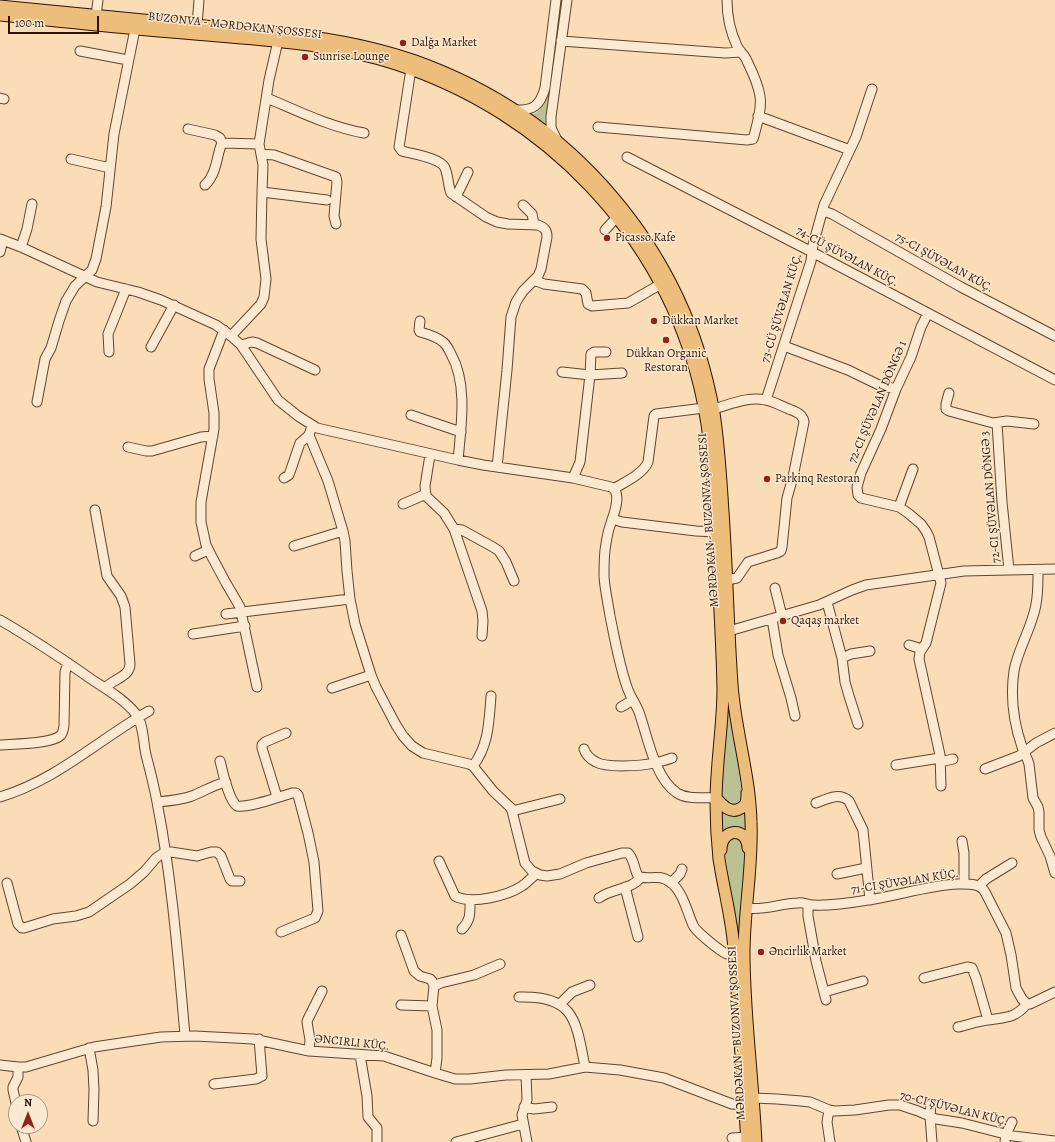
<!DOCTYPE html>
<meta charset="utf-8">
<style>
body{margin:0}
#map{position:relative;width:1055px;height:1142px;overflow:hidden;background:#faddb6;font-family:Alegreya,serif}
canvas{display:block}
.north{position:absolute;left:8px;top:1094px;width:40px;height:40px;box-sizing:border-box;background:#fce9d0;border:1px solid #a9937e;border-radius:50%;rotate:0deg;font-size:11px;font-weight:700;line-height:16px;text-align:center;color:#2d1204}
.north::after{content:'';display:block;margin:auto;width:14px;height:18px;background:#8f2418;clip-path:polygon(50% 0,100% 100%,50% 72%,0 100%)}
.scale{position:absolute;left:8px;top:16px;width:91px;height:18px;box-sizing:border-box;border:2px solid #2d1204;border-top:0;padding-left:5px;font-size:12px;line-height:14px;white-space:nowrap;color:#2d1204;-webkit-text-stroke:3px #fce9d0;paint-order:stroke}
</style>
<div id="map">
<canvas width="1055" height="1142"></canvas>
<div class="north">N</div>
<div class="scale">100 m</div>
</div>
<script>
const c = document.querySelector('canvas').getContext('2d');
c.lineJoin = 'round';
function paint(path, color) { c.fillStyle = color; c.fill(path, 'evenodd'); }
function strokePath(path, color, width, dash) { c.strokeStyle = color; c.lineWidth = width; c.lineCap = dash ? 'butt' : 'round'; c.setLineDash(dash || []); c.stroke(path); }
function drawText(font, color, halo, rows, align = 'center') {
  c.font = font + ' Alegreya,serif'; c.lineWidth = 3; c.setLineDash([]); c.textBaseline = 'middle'; c.strokeStyle = halo; c.fillStyle = color; for (const [text, x, y, turn = 0] of rows) {
    c.save(); c.translate(x, y); c.rotate((+turn || 0) * Math.PI / 180); c.textAlign = isNaN(turn) ? turn : align; if (halo) c.strokeText(text, 0, 0); c.fillText(text, 0, 0); c.restore();
  }
}
const green = new Path2D(`
 M548 95H550L547 128 530 116C540 112 544 105 548 95Z
 M728 695 742 794C742 803 739 804 731 806L723 800 722 794Z
 M720 808H747L748 836 721 837Z
 M731 838H737L742 840 746 850 739 946 725 852 726 844Z`);
const minor = new Path2D(`
 M96 16 98 0
 M197 25 199 0
 M561 41 725 53 741 52
 M80 51 128 60
 M411 69 399 147 402 151C412 154 441 158 445 168 448 175 448 183 450 190L451 193 486 217 497 222 508 224 538 225C545 228 547 230 547 237L541 269 538 276 523 291 516 302 511 317 507 370 497 467
 M0 98 4 99
 M267 98C298 111 330 127 364 133
 M514 110C533 111 540 106 545 88L556 0
 M758 116 850 150
 M598 127 747 140 753 139 754 136C757 124 762 109 760 96 758 84 752 71 747 61 745 55 739 51 737 46 730 31 727 15 727 0
 M188 129 215 135 220 138 222 143
 M558 142 551 128V117L567 0
 M261 154 274 155 336 177 337 182 334 216 336 224
 M627 157 812 252 1055 380
 M71 159 110 168
 M205 185C207 183 210 180 211 177 217 168 217 154 222 143L259 144
 M262 192 327 200
 M456 197 468 172
 M523 205 532 214 534 224
 M823 211 832 214 961 287 1055 336
 M605 230 617 217
 M0 239 21 247 97 282 138 292 161 300 216 325 231 336 241 345 278 400 298 416 317 428 458 460 483 465 573 478 611 487C624 493 612 519 609 529 607 536 606 543 605 550 604 559 604 568 604 577 605 590 608 603 610 616 615 640 619 664 627 687 630 697 637 705 640 715 648 739 655 778 677 793 688 800 704 797 716 798
 M21 247 27 229 32 204
 M0 252 3 240
 M534 280 544 284 582 289 586 293 588 304 592 306 628 303 661 284
 M928 313 921 327 911 357 896 389 881 429 861 473 857 487 858 495 861 498 899 507 908 513 921 524 926 531 929 537 941 583 926 643 920 652 919 659 940 755 941 786
 M420 321 419 330 420 332C428 334 437 337 443 342 447 345 449 350 451 354 468 384 461 427 458 460
 M224 330 209 369V379L214 413V429L201 502V522L206 545 211 555 226 583 240 607 257 687
 M231 336 261 304 264 297 266 279 261 239 262 192 263 165 259 144 269 80 278 41
 M241 345 252 342 257 343 315 370
 M784 346 848 370 879 385 896 389
 M151 347 174 305
 M109 352 108 334 126 289
 M562 372 590 375 622 373
 M949 393 946 404V409L949 411 993 423 1007 421 1034 424
 M766 400 811 261 813 245 824 205 856 137 872 89
 M37 402 45 359 51 348 59 321 66 301 75 286 92 270 96 259 106 207 114 134 135 29
 M713 409C729 405 748 396 765 400 773 401 781 406 789 409 796 412 803 414 804 422L793 477 787 498 782 547 781 551 777 553 748 562 737 578 727 580
 M411 415 461 432
 M997 423 1002 502 1009 570
 M312 426 309 435 311 440 328 481 343 531 345 541 347 571 350 599 355 624 371 675 376 687 396 725 403 736 412 746 423 753 469 764 473 766 493 791 511 808 512 811 525 863 532 871 540 875 547 876 560 874 586 863 622 853H628C634 858 634 869 638 876 648 881 659 873 670 882 683 891 687 912 693 925 695 931 717 948 723 952 726 954 730 955 734 955
 M128 447 146 451H152L201 437 213 436
 M430 455 425 486 426 496 444 513 454 529 482 611 483 621 482 636
 M284 478 289 475 300 443 309 435
 M573 478 580 462 590 375 591 354 594 352H606
 M615 488C625 482 643 474 648 462L654 416 656 414 704 408
 M403 504 426 494
 M899 507 913 469
 M95 510 107 576 121 596 125 607 130 664C130 677 113 679 105 688
 M612 519 622 522 696 531 716 532
 M454 529 462 530 493 547 499 551 506 562 514 581
 M294 546 343 531
 M195 556 208 550
 M1038 570C1038 585 1038 602 1033 616 1028 634 1017 653 1014 671 1010 698 1013 721 1022 747 1024 753 1027 757 1029 764L1033 798 1038 807 1039 812V830L1041 837 1050 856 1055 873
 M775 588 782 616
 M827 602 842 658 845 682 849 696 858 724
 M226 614 350 599
 M772 619 778 655 791 698 795 716
 M0 620C31 638 61 658 91 679 106 689 124 699 136 714 144 725 143 742 146 755 150 770 154 786 157 802 172 879 178 957 185 1035
 M729 631 819 605 852 590 866 585 964 571 1055 569
 M193 634 245 626
 M909 645 922 649
 M842 658 851 654 870 651
 M332 688 371 675
 M621 707 633 700
 M0 745C13 744 53 744 61 735 63 733 63 730 64 726L65 672 68 663
 M584 749C586 755 590 759 596 762 607 768 641 766 654 763 660 762 666 760 672 758
 M220 761C223 772 228 799 237 806 249 808 279 797 292 793H296L298 795 308 833 314 862 318 911 315 918 310 920 281 932
 M940 762 953 759
 M896 765 940 758
 M473 766C489 745 489 721 491 696
 M985 769 1019 756 1036 743 1055 733
 M0 797C57 780 98 740 149 711
 M277 797 262 748V745L265 742 286 733
 M157 802C169 801 181 800 192 796 204 791 214 785 226 782
 M816 803C827 799 839 792 849 801L863 830 870 900
 M512 811 560 799
 M962 841 964 853V884
 M439 861 455 896C471 905 507 896 522 886 527 883 531 878 536 874
 M837 874 866 868
 M7 883 18 924 22 928H24L53 919 76 916 89 912 130 884 144 872 156 858 162 854 171 852 197 856 211 852H217L221 856 230 879 232 881H240
 M671 883 680 874 682 869
 M979 886 986 879 1012 863
 M625 887 638 937
 M599 898C612 888 631 890 640 878
 M808 905V916L816 961 826 1000
 M747 908C764 911 781 903 798 903 803 902 808 905 813 905 831 906 850 903 868 900 897 896 929 885 958 884 968 884 980 883 985 892L1006 933 1011 955 1016 988 1022 999 1027 1004H1030L1055 992
 M462 929C471 920 470 913 470 900
 M401 935 414 971 420 976 430 979 432 981 434 986 432 1006 437 1030V1058L435 1073
 M924 978 967 967 972 968 976 978 988 1020
 M434 986 441 983 474 975 500 964
 M824 992 863 981
 M519 997C575 995 576 1021 585 1067
 M560 1004 572 992 590 985
 M401 1005 432 1006
 M958 1027C968 1025 978 1021 988 1020 1006 1017 1014 1019 1027 1004
 M89 1048 93 1070 94 1090 93 1121
 M309 1051 310 1040 307 1022 308 1019 322 991
 M360 1055 367 1096 368 1117 377 1128V1142
 M0 1065 18 1067H26L94 1047 161 1037 195 1036 253 1039 309 1051 384 1056 435 1073 455 1079H470L506 1075 549 1074 585 1067 620 1070 664 1078 732 1104 744 1105
 M526 1075 527 1100 522 1115 527 1142
 M214 1084 256 1079 262 1076 259 1039
 M753 1098 777 1099 801 1101 810 1102 829 1110 834 1111 855 1110 889 1105H900L918 1111 936 1119 962 1123 1013 1136 1055 1141
 M16 1103 13 1090V1087L18 1077V1067
 M931 1104 930 1116 932 1142
 M524 1107 534 1109 552 1107
 M829 1110 827 1122 830 1142
 M21 1126 26 1142
 M732 1138 747 1137
 M456 1142 523 1124
 M1005 1142 1006 1134 1012 1122`);
const major = new Path2D(`
 M0 6C68 13 136 19 205 26 275 32 347 37 415 61 572 117 685 249 714 413 719 446 721 479 723 512 727 569 728 627 732 684 735 730 750 775 751 822 753 866 744 910 744 953 744 981 746 1008 748 1035 751 1071 754 1106 756 1142
 M0 15C65 22 130 29 195 34 262 40 331 43 396 64 545 112 663 234 700 388 712 438 714 490 716 541 719 590 722 639 723 688 723 726 716 764 716 802 716 821 717 840 719 859 723 885 730 912 733 939 736 963 737 988 738 1012 741 1055 744 1099 747 1142
 M716 798C722 805 731 815 741 808 743 807 745 805 746 803 747 800 747 796 747 793
 M721 850C721 828 747 826 748 848`);
const markers = [
 [403,43,4,"#8f2418"],
 [305,57,4,"#8f2418"],
 [607,238,4,"#8f2418"],
 [654,321,4,"#8f2418"],
 [666,340,4,"#8f2418"],
 [767,479,4,"#8f2418"],
 [783,621,4,"#8f2418"],
 [761,952,4,"#8f2418"]
];
const streetNames = [
 ["BUZONVA - MƏRDƏKAN ŞOSSESI",235,26,6],
 ["74-CÜ ŞÜVƏLAN KÜÇ.",847,257,28],
 ["75-CI ŞÜVƏLAN KÜÇ.",944,263,29],
 ["73-CÜ ŞÜVƏLAN KÜÇ.",782,308,-73],
 ["72-CI ŞÜVƏLAN DÖNGƏ 1",878,402,-67],
 ["72-CI ŞÜVƏLAN DÖNGƏ 3",991,497,-95],
 ["MƏRDƏKAN - BUZONVA ŞOSSESI",709,520,-94],
 ["71-CI ŞÜVƏLAN KÜÇ.",905,882,-9],
 ["MƏRDƏKAN - BUZONVA ŞOSSESI",737,1033,-93],
 ["ƏNCIRLI KÜÇ.",352,1043,6],
 ["70-CI ŞÜVƏLAN KÜÇ.",954,1109,14]
];
const poiNames = [
 ["Dalğa Market",411,43],
 ["Sunrise Lounge",313,57],
 ["Picasso Kafe",615,238],
 ["Dükkan Market",662,321],
 ["Dükkan Organic",666,354,"center"],
 ["Restoran",666,368,"center"],
 ["Parkinq Restoran",775,479],
 ["Qaqaş market",791,621],
 ["Əncirlik Market",769,952]
];
paint(green, '#bac291');
strokePath(minor, '#604530', 11);
strokePath(major, '#2d1204', 13);
strokePath(minor, '#fce9d0', 9);
strokePath(major, '#edbe7b', 11);
for (const [x, y, r, color] of markers) { const dot = new Path2D(); dot.arc(x, y, r, 0, 2 * Math.PI); c.fillStyle = color; c.fill(dot); strokePath(dot, '#fce9d0', 1.5); }
drawText('12px', '#2d1204', '#fce9d0', streetNames);
drawText('12px', '#2d1204', '#fce9d0', poiNames, 'left');
</script>
